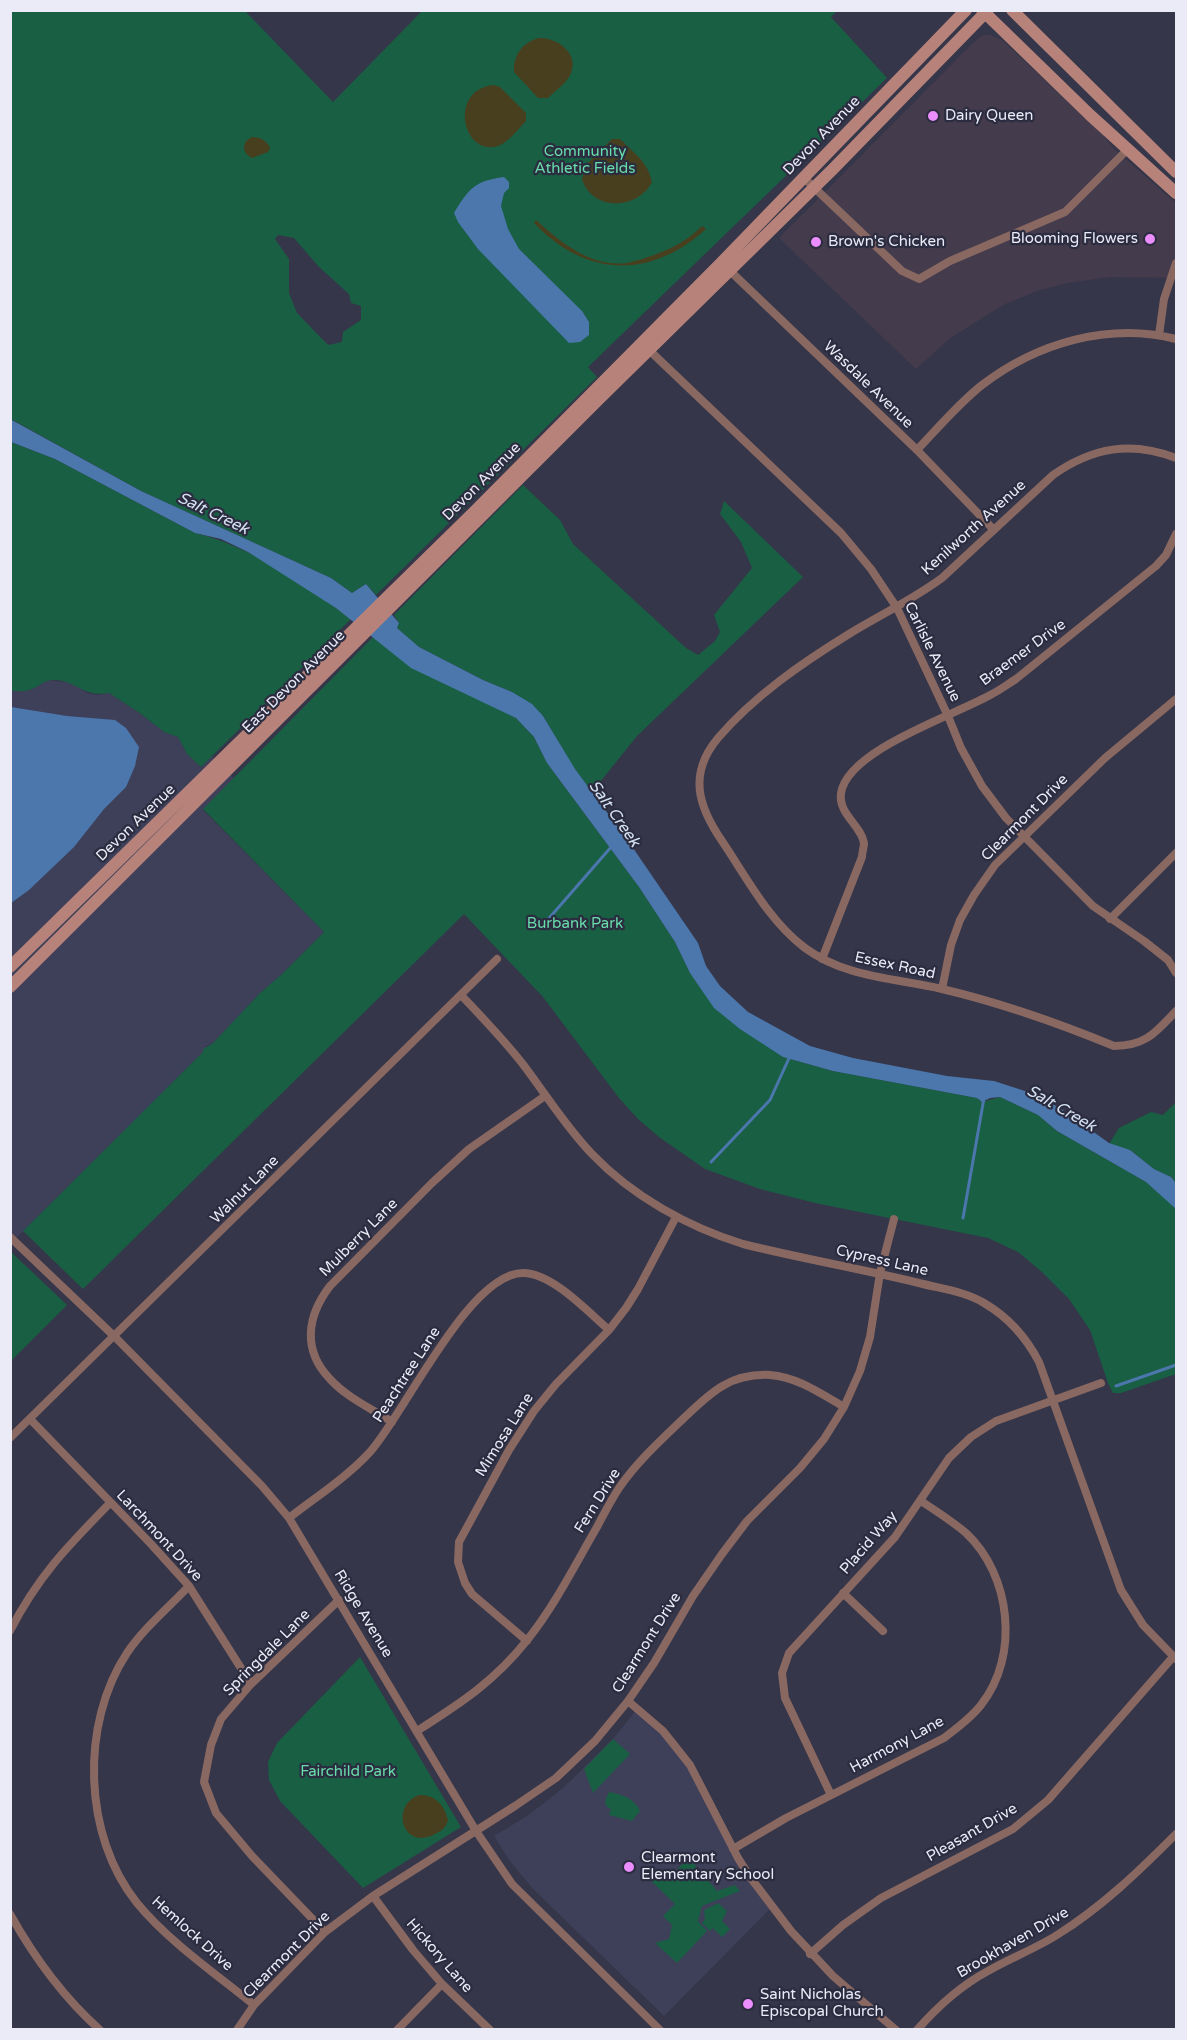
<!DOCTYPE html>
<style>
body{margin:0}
#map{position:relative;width:1187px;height:2040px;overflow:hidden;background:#353649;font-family:"Varela Round",sans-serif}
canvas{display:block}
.frame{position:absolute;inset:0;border:12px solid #eaebf7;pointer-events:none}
</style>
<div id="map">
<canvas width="1187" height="2040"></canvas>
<div class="frame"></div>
</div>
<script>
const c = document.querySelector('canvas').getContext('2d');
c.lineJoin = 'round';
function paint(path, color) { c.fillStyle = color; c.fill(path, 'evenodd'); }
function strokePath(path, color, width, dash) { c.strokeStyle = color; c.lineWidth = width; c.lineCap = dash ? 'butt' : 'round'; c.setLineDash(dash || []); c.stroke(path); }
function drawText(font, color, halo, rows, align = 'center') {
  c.font = font + ' "Varela Round",sans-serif'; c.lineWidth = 4.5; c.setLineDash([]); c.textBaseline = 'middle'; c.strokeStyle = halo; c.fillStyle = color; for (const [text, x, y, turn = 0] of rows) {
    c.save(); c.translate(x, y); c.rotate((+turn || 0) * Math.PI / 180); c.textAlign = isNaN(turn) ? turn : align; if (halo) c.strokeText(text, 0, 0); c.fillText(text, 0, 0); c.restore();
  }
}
const commercial = new Path2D(`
 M983 35H990L1002 40 1103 135 1113 148 1176 203V263L1170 278 1110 277 1067 283 1037 291 1003 305 949 339 916 369 779 238 974 42Z`);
const built = new Path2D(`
 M48 680 73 683 87 693 97 695 109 693 141 714 164 732 178 737 187 754 201 767 212 756 235 779 203 810 324 932 282 974 260 993 213 1043 206 1046 203 1052 11 1243V691L30 690Z
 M637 1709 677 1747 721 1829 772 1907 664 2016 532 1888 509 1860 494 1836 527 1816 562 1789 613 1739Z`);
const green = new Path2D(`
 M423 10 837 11 831 17 887 78 588 367 597 377 376 595 366 584 352 593 331 578 141 491 11 419 10 11H245L333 102ZM278 235 294 238 319 267 349 294 351 303 361 306V320L343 332 342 342 328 345 297 313 289 293V259L275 239Z
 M10 442 55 459 195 533C250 546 307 585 351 619L201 767 187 754 178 737 164 732 141 714 109 693C82 698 77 679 51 680 43 681 37 688 29 690 24 692 16 691 11 691Z
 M523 485 560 520 573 544 686 648 698 655 715 641 720 632 714 615 752 568 741 542 720 514 724 501 803 577 637 736 592 792 575 770 543 716 512 692 483 680 419 647 397 628 399 623 394 615Z
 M373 637 516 718 534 737 547 763 639 887 675 942 690 973 783 1057 833 1071 977 1098 982 1102 1000 1097 1038 1115 1057 1131 1146 1182 1176 1208V1374L1121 1393H1113L1108 1383 1090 1330 1069 1299 1042 1272 1018 1252 988 1238 815 1203 760 1189 705 1169 659 1137 638 1119 619 1098 543 997 464 914 83 1289 23 1231 203 1052V1049L213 1043 260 993 282 974 324 932 203 809Z
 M1176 1102V1183L1171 1177 1154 1169 1130 1150 1109 1144 1119 1128 1151 1112 1163 1115Z
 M10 1251 67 1305 11 1361H10Z
 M360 1657 461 1827 363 1888 280 1801 269 1780 268 1762 277 1743Z
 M613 1739 630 1754 593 1793 584 1769Z
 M609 1792C622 1794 635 1799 640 1811L632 1821 609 1815 611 1809 606 1806 605 1801Z
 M690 1859 717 1891 735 1885 740 1891 702 1906 698 1921 707 1931 677 1963 655 1943 669 1939 672 1925 663 1916 675 1904 645 1875 650 1869 655 1874H673L686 1860Z
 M718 1903 727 1911 722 1921 730 1929 722 1937 713 1928 710 1931 702 1923 705 1919 704 1910Z`);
const sand = new Path2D(`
 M539 38C555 37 577 51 572 70 570 81 556 90 548 98H538L514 72C513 55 523 42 539 38Z
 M494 85 500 87 526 113V121C519 128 508 143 498 146 462 157 448 89 494 85Z
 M252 137C259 137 267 140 270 148L268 152 252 158C242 153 241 142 252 137Z
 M612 139H620C634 153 648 162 652 182 638 210 592 212 582 179L586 165Z
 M536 220C560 242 592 268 627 263 636 261 645 258 654 255 673 248 688 240 702 226L706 229C650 280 585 277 534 223Z
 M419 1795C435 1794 445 1806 448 1820 446 1827 443 1830 437 1833 403 1853 389 1806 419 1795Z`);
const water = new Path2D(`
 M504 177 509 182V188L504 193 501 206 508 229 519 249 582 311 589 322V335L580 342 569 343 478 249 458 222 454 213C469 188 475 181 504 177Z
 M10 419 141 491 331 578 352 593 366 584 399 623 397 628 419 647 483 680 512 692 532 704 543 716 575 769 631 845 698 943 706 966 720 986 748 1012 810 1046 853 1058 947 1076 994 1081 1028 1092 1060 1108 1109 1143 1130 1150 1154 1169 1171 1177 1176 1183V1209L1146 1182 1057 1131 1038 1115 1000 1097 990 1098 982 1102 977 1098 833 1071 783 1057 740 1029 714 1008 690 973 675 942 639 887 547 763 534 737 516 718 411 668 336 608 248 552 221 539 195 533 55 459 11 442Z
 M11 707 67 716 115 720 126 728 139 747 135 766 126 787 104 809 74 847 29 890 11 903Z`);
const stream = new Path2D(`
 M544 924 612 846
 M711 1162 770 1100 790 1056
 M963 1218 984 1098
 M1116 1386 1176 1365`);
const street = new Path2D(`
 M803 177 902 271 919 279 950 261 1065 212 1128 149
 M727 268 917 450 994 530
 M1159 335 1164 299 1176 263
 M649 350 841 533 871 569 897 608 948 716 961 748 982 786 1006 818 1093 906 1144 941 1168 960 1176 973
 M917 450C938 428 959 403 982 385 1037 343 1108 322 1176 339
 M1176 458C1131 441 1093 447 1053 475L942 578C912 600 880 615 849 634 802 663 754 696 718 738 688 774 698 806 722 841 747 878 769 921 805 948 846 978 895 978 942 989 1002 1003 1058 1023 1114 1046 1146 1046 1156 1032 1176 1011
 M1110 919 1176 853
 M822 959 862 857C862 853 864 847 864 843 861 825 838 814 841 793 848 749 956 715 992 694 1000 690 1008 684 1016 679L1156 566 1166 555 1176 534
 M942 989 951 945 960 920 974 895 995 865 1105 758 1176 699
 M461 995C482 1017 503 1039 522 1063 545 1093 565 1126 592 1154 632 1196 688 1227 743 1244 803 1259 863 1269 923 1284 943 1289 966 1292 984 1303 1008 1317 1026 1337 1039 1362L1121 1590 1143 1625 1176 1659
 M10 1237 115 1337 262 1486 289 1518 476 1831 512 1884 660 2030
 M30 1419 151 1544 189 1586 251 1684
 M392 1422C372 1409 346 1397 330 1379 302 1350 307 1316 330 1286L432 1183 469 1149 545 1096
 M10 1438 497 959
 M289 1518C316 1497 347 1477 370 1452 405 1413 469 1273 523 1273 552 1273 587 1311 609 1330
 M189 1586C168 1608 144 1628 127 1653 80 1724 83 1836 137 1903 168 1941 216 1974 254 2005
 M843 1593 883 1631
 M10 1631C38 1576 68 1546 110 1503
 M527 1641 472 1594 465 1583 458 1562 459 1542 509 1450 534 1411 556 1384 609 1330 626 1308 638 1289 676 1217
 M628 1701 663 1731 690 1765 738 1858 750 1877 791 1931 833 1976 896 2030
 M417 1731C461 1703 495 1681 528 1639 555 1605 575 1565 597 1527 604 1514 611 1500 619 1488 637 1462 661 1440 684 1418 710 1393 730 1373 770 1375 797 1377 820 1393 844 1407
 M831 1795 785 1698 782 1673 789 1653 895 1537 949 1458 971 1437 996 1421 1101 1383
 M733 1849 786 1818 944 1738C957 1728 971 1718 981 1705 1020 1656 1011 1575 966 1533 952 1521 936 1511 921 1501
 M373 1896 413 1950 442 1984 490 2030
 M10 1914C34 1957 63 1997 100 2030
 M325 1932 252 1856 216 1813 204 1782 211 1745 221 1719 251 1684 339 1600
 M810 1954 843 1925 881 1898 1013 1829 1048 1800 1173 1657
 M237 2030 254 2005 325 1932 373 1896 515 1806 556 1778 595 1741 628 1701 654 1663 693 1596 722 1554 747 1521 800 1468 824 1439 844 1407 860 1371 870 1337 880 1273 894 1219
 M397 2030 442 1984
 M917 2030C938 2006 960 1986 988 1971 1010 1958 1035 1949 1057 1935 1102 1907 1139 1871 1176 1834`);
const secondary = new Path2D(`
 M982 10 1090 115 1176 193
 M1012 10 1176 172
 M10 967 475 511 722 262 966 10
 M10 987 599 399 833 169 988 10`);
const markers = [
 [933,116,6,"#eb8dfc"],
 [1150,239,6,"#eb8dfc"],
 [816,242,6,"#eb8dfc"],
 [629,1867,6,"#eb8dfc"],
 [748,2004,6,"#eb8dfc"]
];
const poiNames = [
 ["Dairy Queen",945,116],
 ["Blooming Flowers",1138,239,"right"],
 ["Brown's Chicken",828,242],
 ["Clearmont",641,1858],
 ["Elementary School",641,1875],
 ["Saint Nicholas",760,1995],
 ["Episcopal Church",760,2012]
];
const streetNames = [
 ["Devon Avenue",822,136,-46],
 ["Wasdale Avenue",868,385,44],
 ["Devon Avenue",482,482,-45],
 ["Kenilworth Avenue",974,528,-42],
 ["Carlisle Avenue",932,652,64],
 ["Braemer Drive",1023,653,-36],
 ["East Devon Avenue",294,682,-45],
 ["Clearmont Drive",1025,818,-45],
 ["Devon Avenue",136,823,-44],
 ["Essex Road",895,966,12],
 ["Walnut Lane",245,1190,-45],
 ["Mulberry Lane",359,1238,-45],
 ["Cypress Lane",882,1261,13],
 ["Peachtree Lane",407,1375,-57],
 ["Mimosa Lane",505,1435,-58],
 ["Fern Drive",598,1501,-58],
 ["Larchmont Drive",159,1536,47],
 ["Placid Way",869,1543,-49],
 ["Ridge Avenue",363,1614,59],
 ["Clearmont Drive",647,1643,-58],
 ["Springdale Lane",267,1653,-45],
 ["Harmony Lane",897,1745,-28],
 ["Pleasant Drive",972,1833,-30],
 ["Hemlock Drive",192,1934,42],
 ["Brookhaven Drive",1013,1943,-30],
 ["Clearmont Drive",287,1955,-45],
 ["Hickory Lane",439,1956,49]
];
const parkNames = [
 ["Community",585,152],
 ["Athletic Fields",585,169],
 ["Burbank Park",575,924],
 ["Fairchild Park",348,1772]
];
const waterNames = [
 ["Salt Creek",213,514,26],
 ["Salt Creek",614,814,55],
 ["Salt Creek",1061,1109,30]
];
paint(commercial, '#443b4c');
paint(built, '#3e3f59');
paint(green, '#195f44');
paint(sand, '#483f1f');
paint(water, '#4b77ad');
strokePath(stream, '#4b77ad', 3);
strokePath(street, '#896862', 8);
strokePath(secondary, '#b68279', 12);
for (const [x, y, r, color] of markers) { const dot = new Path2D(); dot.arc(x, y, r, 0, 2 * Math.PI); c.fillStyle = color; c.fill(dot); strokePath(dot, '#2b2c3f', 2); }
drawText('15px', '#eaebf7', '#2b2c3f', poiNames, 'left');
drawText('15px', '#eaebf7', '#2b2c3f', streetNames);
drawText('15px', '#69dcab', '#2b2c3f', parkNames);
drawText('italic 16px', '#d4e1f1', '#2b2c3f', waterNames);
</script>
